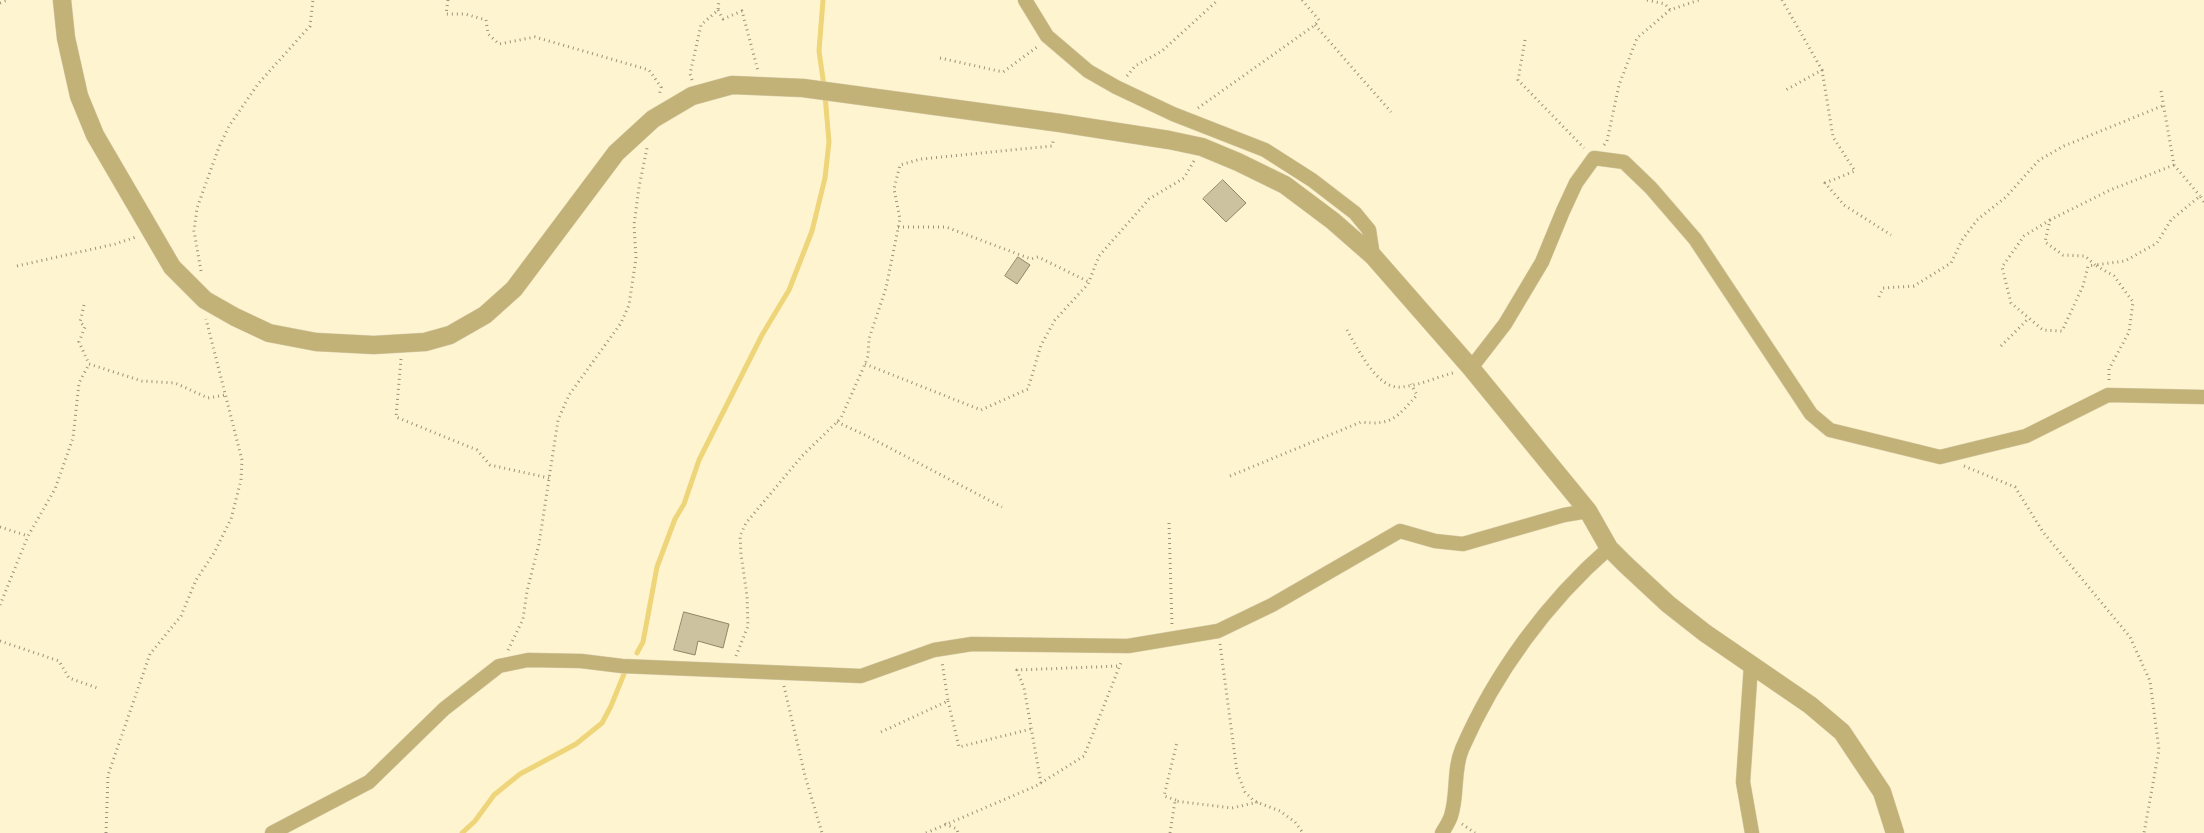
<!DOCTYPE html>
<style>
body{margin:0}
canvas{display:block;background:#fff4d0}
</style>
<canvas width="2204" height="833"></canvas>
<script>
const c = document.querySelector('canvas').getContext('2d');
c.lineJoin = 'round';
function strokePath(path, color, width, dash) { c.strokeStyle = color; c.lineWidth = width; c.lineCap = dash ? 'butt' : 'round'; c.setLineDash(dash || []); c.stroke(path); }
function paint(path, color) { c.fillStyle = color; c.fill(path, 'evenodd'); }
const stream = new Path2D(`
 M823 0 819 51 824 86
 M637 653 643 642 657 567 675 519 684 504 699 460 762 335 789 290 812 231 825 178 829 142 825 95
 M462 833 475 821 494 795 520 774 576 744 602 723 611 706 624 674`);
const building = new Path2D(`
 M1223 180 1246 203 1226 222 1203 199Z
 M1018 257 1030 265 1017 284 1005 276Z
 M684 612 729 624 723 648 698 641 695 655 674 650Z`);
const path = new Path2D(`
 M448 0 446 14H465L486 20 488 34 499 44 535 37 649 70 661 87 659 96
 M1647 0 1665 4 1670 10
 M1782 0 1822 70 1784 91
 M0 3 7 0
 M718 10 723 19 742 11 758 71
 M1315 25 1391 112
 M1525 40 1518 80 1584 148
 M940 58 1003 72 1037 47
 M1822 70 1833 137 1855 171 1825 183 1844 205 1891 235
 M1127 76 1135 66 1162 51 1218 0
 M692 80 690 74 701 25 718 10 719 0
 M2161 91 2174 165 2200 196
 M1198 108 1315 25 1319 20 1302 0
 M1604 145 1607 141 1619 85 1637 38 1670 10 1699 0
 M2050 220 2024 236 2002 267 2011 303 2043 330 2062 331 2083 286 2088 266 2095 265
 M898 227H946L1031 259 1038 257 1089 282
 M2095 265 2085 256 2063 255 2045 242 2050 220 2110 190 2174 165
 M17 266 115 244 136 237
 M201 271 194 231 197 208 219 147 229 126 258 84 310 26 313 0
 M1879 297 1883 288 1914 286 1951 263 1962 240 1977 220 2006 197 2039 160 2064 146 2162 106
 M84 305 80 322 85 327 79 342 89 364 142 381 175 383 208 398 225 395
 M1347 330C1357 347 1377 390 1401 387 1418 386 1437 377 1453 373
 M2001 346 2029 318
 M401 359 396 417 477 450 490 465 549 478
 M865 364 981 410 1028 389 1041 345 1055 320 1088 284 1099 256 1149 199 1184 178 1194 161
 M2109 380V369L2129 332 2133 302 2114 276 2095 265 2125 261 2157 243 2171 220 2200 196 2204 202
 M837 422 867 436 1002 507
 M1964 466 2015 487 2043 532 2130 637 2150 681 2159 750 2144 833
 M1230 476 1361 422C1392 426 1397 417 1417 395L1411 384
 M1169 523 1172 626
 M0 527 28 536
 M0 605 28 536 55 489 73 438 79 383 89 364
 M0 641 59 661 69 678 100 689
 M1220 644 1237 772 1245 792 1254 801 1280 811 1295 822 1303 833
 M508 650 523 619 527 591 539 544 558 420 569 395 621 323 629 305 636 258 634 225 639 187 647 148
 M736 656 748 626 747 596 741 554 740 536 746 523 802 456 841 418 865 364 868 356 869 339 886 288 900 219 894 189 900 165 921 159 1052 146 1054 138
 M784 686 805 776 822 833
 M948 701 959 747 1031 729
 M881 732 948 701 942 662
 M1041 783 1024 688 1017 670 1120 666
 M1176 800 1164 796 1177 742
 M945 824 957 829 958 833
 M1462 824 1475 833
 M106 833 108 775 150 654 181 616 196 580 214 553 231 519 241 480 242 460 206 319
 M926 833 1036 786 1084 756 1122 660
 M1170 833 1175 801 1232 808 1258 802`);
const minor = new Path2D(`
 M1025 0 1047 36 1088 71 1116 87 1173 114 1265 150 1312 180 1355 213 1369 230 1373 256
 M1471 368 1505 324 1542 262 1563 211 1576 183 1594 158 1624 162 1651 188 1695 239 1811 414 1830 430 1940 457 2026 436 2108 395 2204 397
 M1751 665 1743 782 1752 833
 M272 833 369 782 444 709 499 666 528 660 581 661 622 666 861 676 934 650 972 644 1128 646 1218 631 1272 605 1400 531 1435 541 1463 544 1564 515 1588 511
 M1442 833C1445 828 1449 822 1451 816 1458 794 1453 770 1462 749 1495 673 1547 602 1609 548`);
const tertiary = new Path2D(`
 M62 0 66 38 79 96 95 135 172 267 205 300 235 317 269 333 316 342 374 345 425 342 450 335 485 315 514 289 616 153 653 119 692 96 732 85 803 88 1060 123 1169 140 1202 147 1238 162 1285 185 1333 221 1373 256 1471 368 1588 511 1609 548 1625 564 1668 604 1705 633 1810 705 1842 732 1882 792 1895 833`);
strokePath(stream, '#eed57a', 5);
paint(building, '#ccc29f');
strokePath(building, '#8f8665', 1);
strokePath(minor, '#d9cfaf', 15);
strokePath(tertiary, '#d9cfaf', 19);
strokePath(path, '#9b9379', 3, [1, 4]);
strokePath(minor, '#c2b278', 14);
strokePath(tertiary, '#c2b278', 18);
</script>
